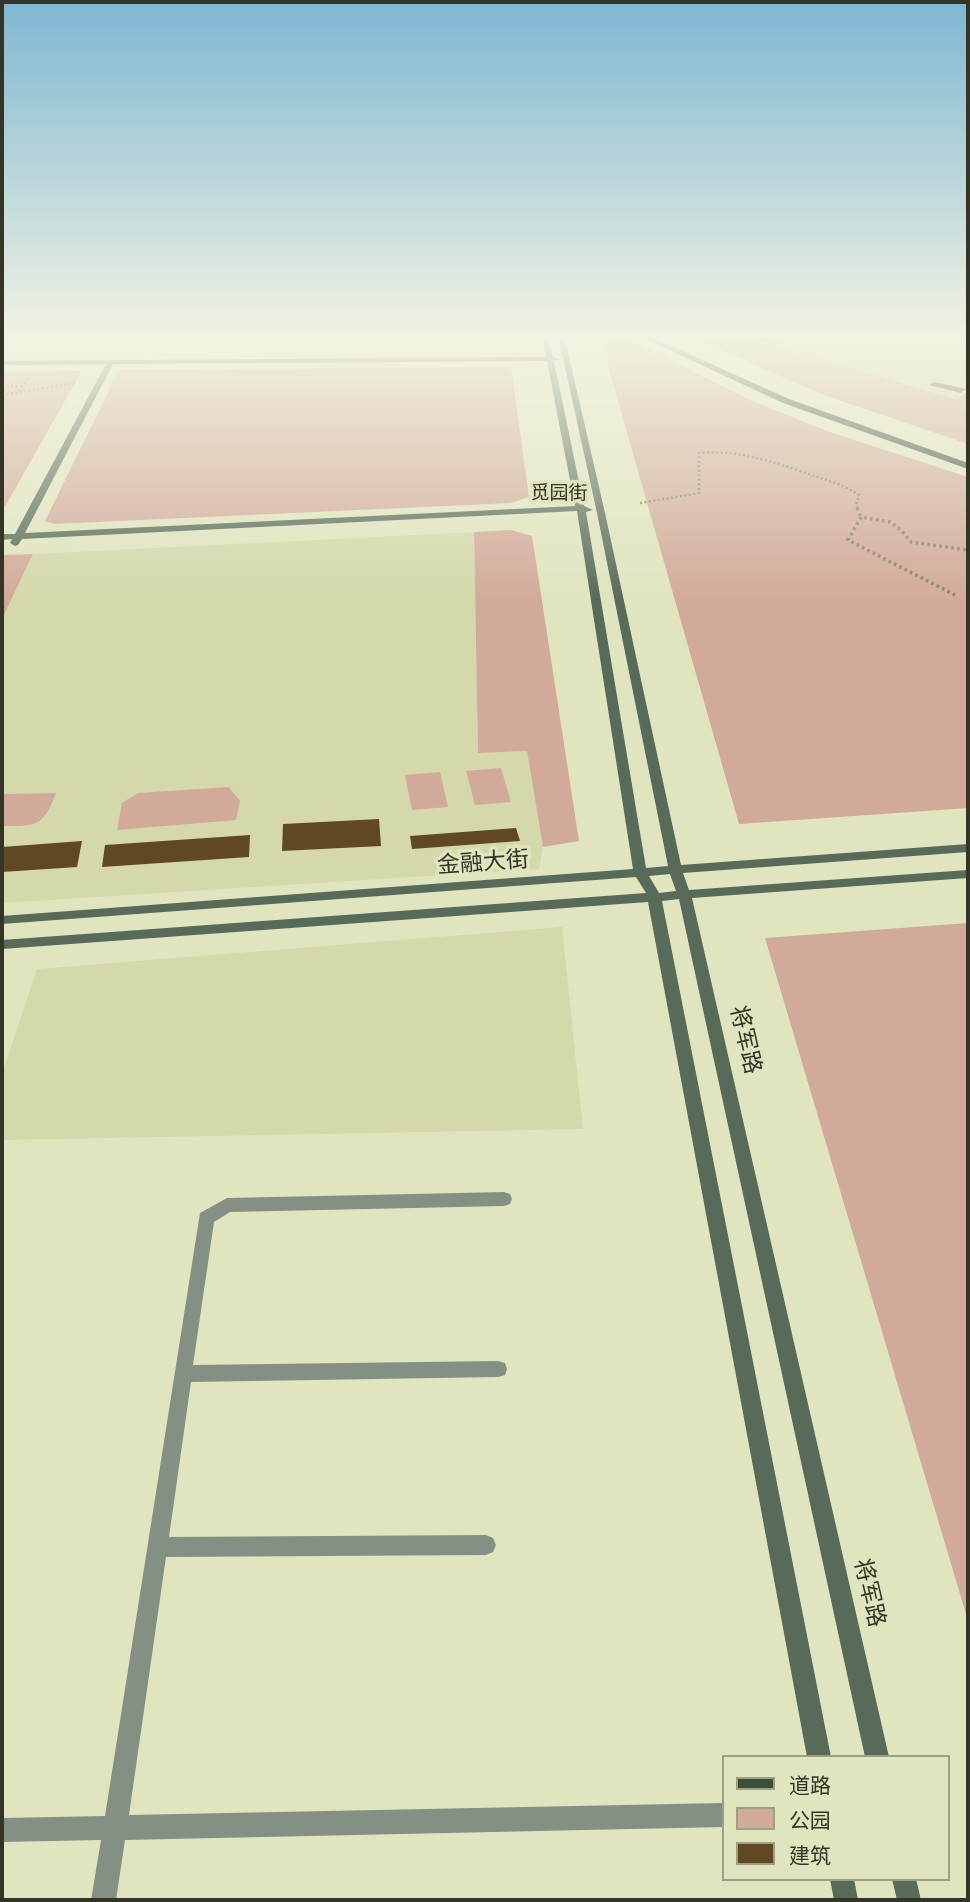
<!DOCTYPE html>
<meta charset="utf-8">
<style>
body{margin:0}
#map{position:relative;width:970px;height:1902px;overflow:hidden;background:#e1e5bf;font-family:"Noto Serif","Noto Sans SC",serif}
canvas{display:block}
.frame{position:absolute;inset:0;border:4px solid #343526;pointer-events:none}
.legend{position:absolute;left:722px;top:1755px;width:228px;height:126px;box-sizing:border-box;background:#e1e5bf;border:2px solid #9c9f82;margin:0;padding:9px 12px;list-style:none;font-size:21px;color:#343526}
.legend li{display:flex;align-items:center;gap:14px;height:35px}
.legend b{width:35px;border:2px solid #9c9f82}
</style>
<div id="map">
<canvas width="970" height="1902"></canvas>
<div class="frame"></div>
<ul class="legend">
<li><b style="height:9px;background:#394e3b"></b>道路</li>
<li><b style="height:19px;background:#d2aa9a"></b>公园</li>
<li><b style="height:19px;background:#604822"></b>建筑</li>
</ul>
</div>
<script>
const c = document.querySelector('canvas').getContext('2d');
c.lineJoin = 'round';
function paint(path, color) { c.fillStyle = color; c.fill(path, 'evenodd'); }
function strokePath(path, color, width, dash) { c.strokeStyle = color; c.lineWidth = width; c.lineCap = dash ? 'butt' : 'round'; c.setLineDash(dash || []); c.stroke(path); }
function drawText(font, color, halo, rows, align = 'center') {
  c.font = font + ' "Noto Serif","Noto Sans SC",serif'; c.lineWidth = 7; c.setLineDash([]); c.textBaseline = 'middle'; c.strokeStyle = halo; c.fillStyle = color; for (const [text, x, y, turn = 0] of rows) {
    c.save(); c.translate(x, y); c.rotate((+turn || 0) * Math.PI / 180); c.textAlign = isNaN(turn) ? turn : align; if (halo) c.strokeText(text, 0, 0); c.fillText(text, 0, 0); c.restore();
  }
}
const built = new Path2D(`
 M733 335H968V392L957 399Z
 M474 532 478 753 527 751 543 847 539 869 2 903V619L33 554Z
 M562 927 583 1129 2 1140V1074L37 969Z`);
const green = new Path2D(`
 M599 335H620L750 400 827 431 968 477V808L739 824Z
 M688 335H733L957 399 968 392V444L821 394Z
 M511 367 529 497 511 503 54 524 45 521 119 370Z
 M82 371 75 383 2 512V372Z
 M511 530 532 536 579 841 543 847 527 751 478 753 474 532Z
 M33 554 2 619V555Z
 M501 768 511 802 475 805 466 771Z
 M440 772 448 807 412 810 405 775Z
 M229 787 240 801 236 820 117 830 122 803 138 793Z
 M56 793C43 827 37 826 2 826V794Z
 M968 923V1621L765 938Z`);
const building = new Path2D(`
 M742 335H757L781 341 773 344Z
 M934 382 966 389 961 393 929 385Z
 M379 819 381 846 282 851 283 824Z
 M516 828 520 841 412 849 410 836Z
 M250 835 249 857 102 867 105 845Z
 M82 841 77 867 2 872V847Z`);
const pathFar1 = new Path2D(`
 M2 386H22
 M19 391 30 375
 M2 395 75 383
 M640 503 699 493V453C735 450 763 459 797 470 819 478 839 482 859 495L856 505 858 509`);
const path = new Path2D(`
 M857 508 861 517
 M955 595 848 540 861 517 890 522 901 530 911 542 968 550`);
const street = new Path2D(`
 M504 1192 510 1194 512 1199 510 1204 504 1206 230 1212 214 1222 193 1365 498 1361 505 1363 507 1369 505 1375 498 1377 191 1382 169 1537 486 1535 493 1538 496 1545 493 1552 486 1555 166 1557 129 1815 723 1803V1827L125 1840 116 1900H91L101 1840 2 1842V1818L105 1816 200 1213 227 1198Z`);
const secondary = new Path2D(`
 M542 335H548L553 357 562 359 554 361 584 506 593 510 586 512 646 868 668 866 597 513 558 335H564L605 513 681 865 968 844V852L683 873 689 890 968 870V878L692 898 889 1757H865L679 899 662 901 831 1757H807L648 902 2 949V940L646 893 636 877 2 924V916L633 869 577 511 22 539 18 545 15 546 10 543 12 539 2 540V534H15L106 364 2 365V361L546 357ZM547 361 575 506 25 533 113 364ZM670 874 676 891 659 893 649 876Z
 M830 1879H854L858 1900H834Z
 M892 1879H916L921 1900H897Z`);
const primary = new Path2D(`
 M637 335H647L789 399 968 463V469L783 403Z`);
const farStreetnames = [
 ["觅园街",559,494]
];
const streetNames = [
 ["金融大街",483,863,-4],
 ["将军路",745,1040,77],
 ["将军路",869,1593,77]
];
paint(built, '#d4d8ab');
paint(green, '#d2aa9a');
paint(building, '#604822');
strokePath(pathFar1, '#82846b', 2.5, [2, 2.5]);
strokePath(path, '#82846b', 3.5, [2.5, 3.5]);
paint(street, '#849084');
paint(secondary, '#586a59');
paint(primary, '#394e3b');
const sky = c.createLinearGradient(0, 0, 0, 601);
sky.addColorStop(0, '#7eb7d2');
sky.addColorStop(0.56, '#f2f3e2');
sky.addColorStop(1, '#f2f3e200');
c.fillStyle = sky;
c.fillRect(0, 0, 970, 601);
drawText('19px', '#343526', '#e1e5bf', farStreetnames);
drawText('23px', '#343526', '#e1e5bf', streetNames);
</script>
